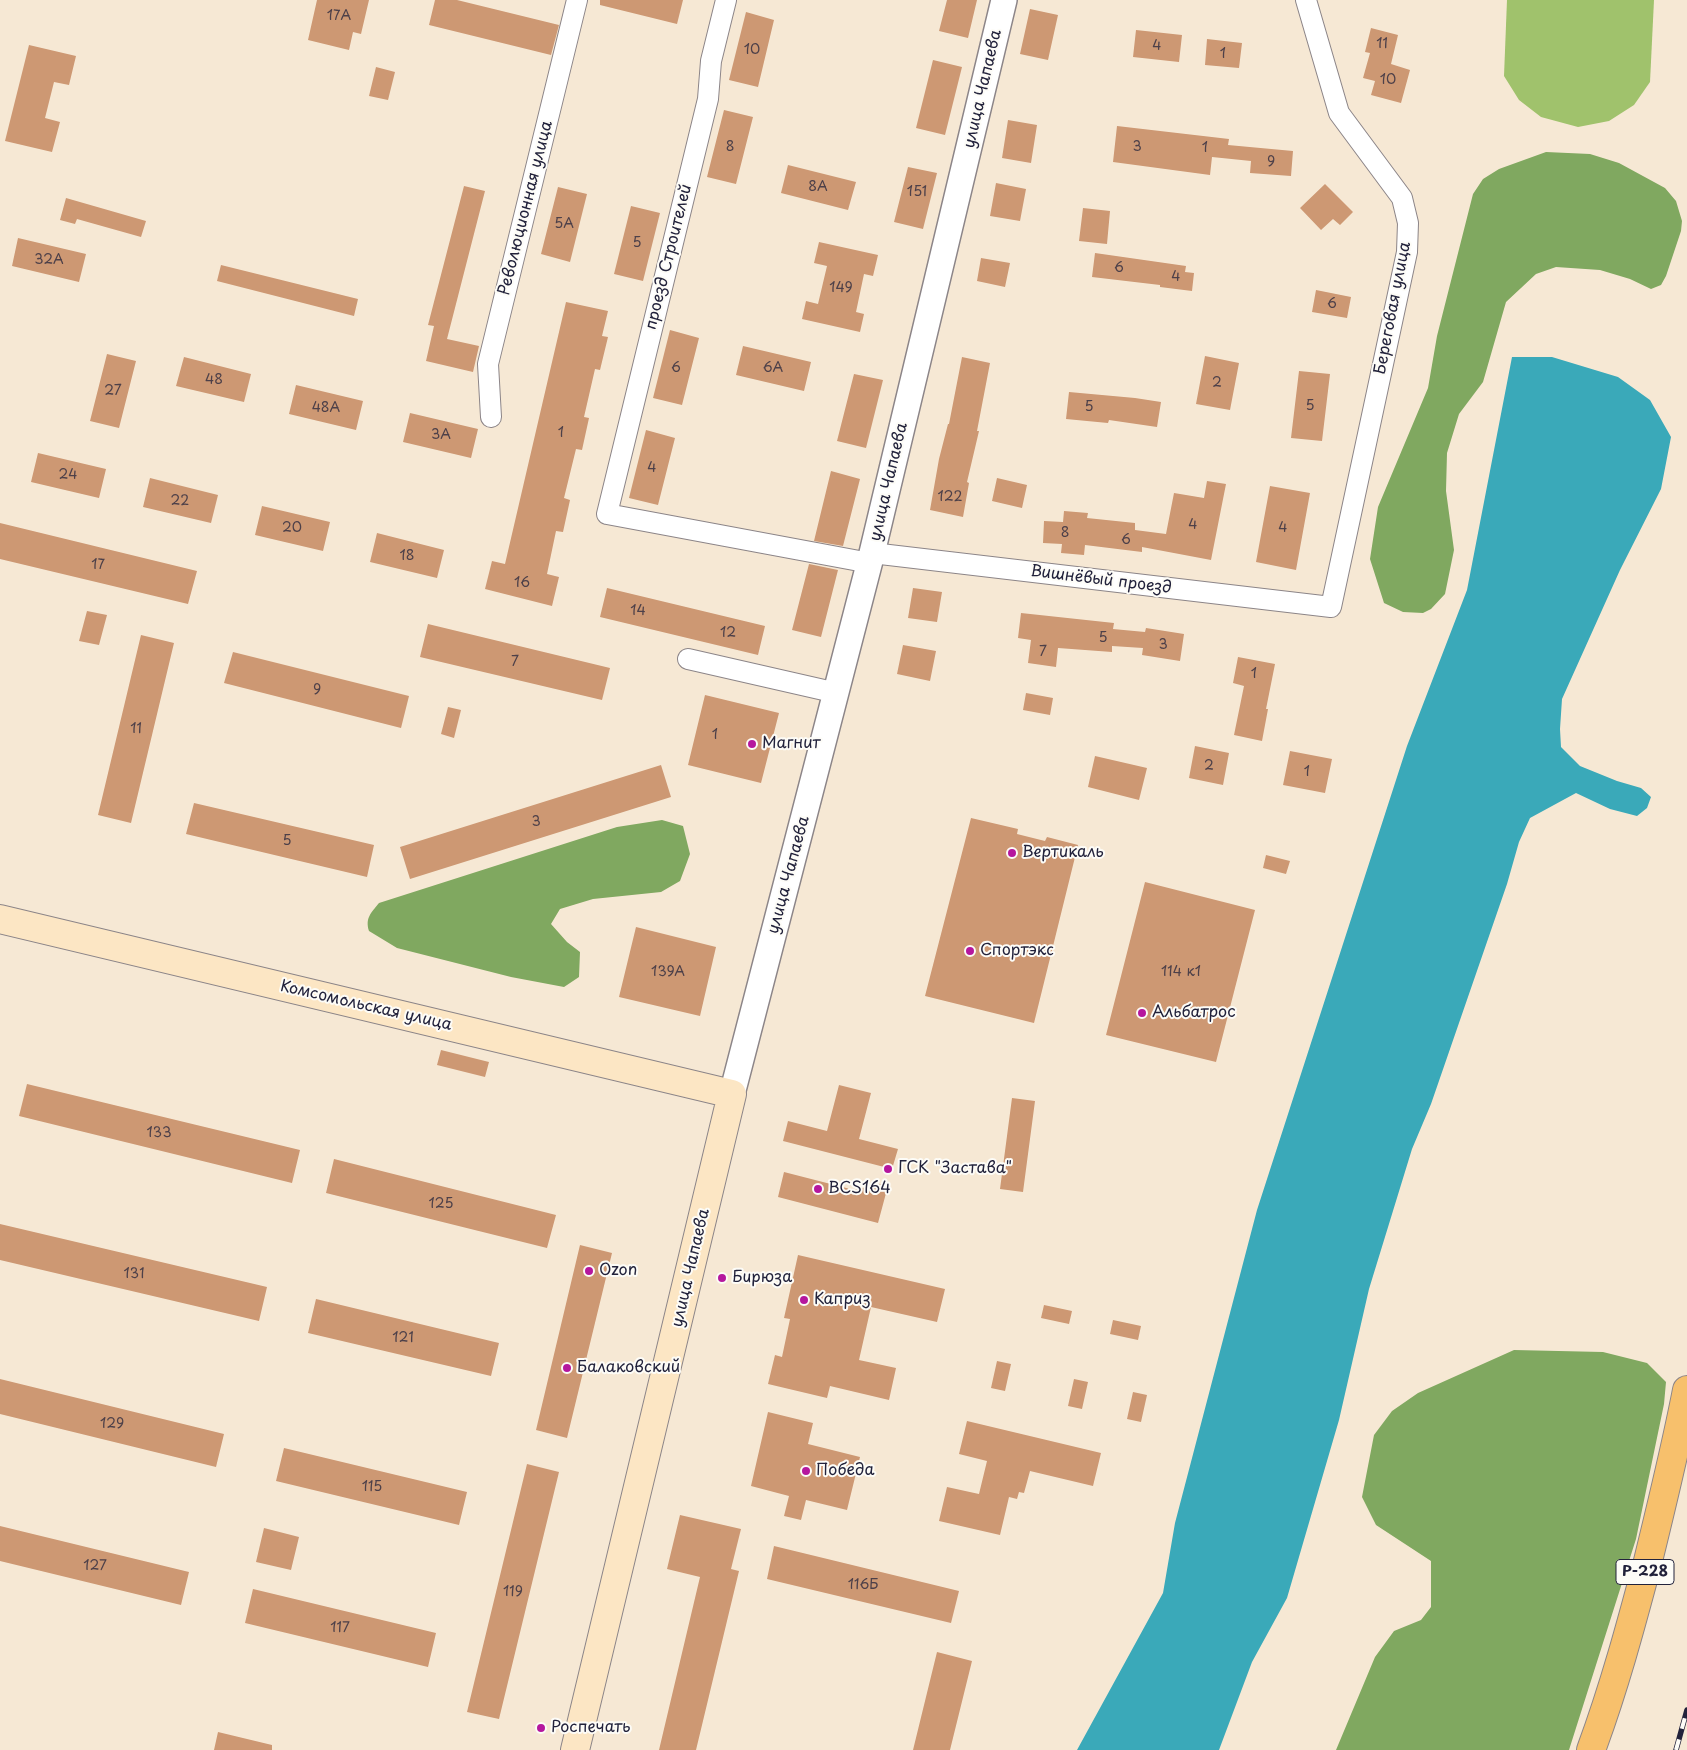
<!DOCTYPE html>
<meta charset="utf-8">
<style>
body{margin:0}
canvas{display:block;background:#f6e8d4}
</style>
<canvas width="1687" height="1750"></canvas>
<script>
const c = document.querySelector('canvas').getContext('2d');
c.lineJoin = 'round';
function paint(path, color) { c.fillStyle = color; c.fill(path, 'evenodd'); }
function strokePath(path, color, width, dash) { c.strokeStyle = color; c.lineWidth = width; c.lineCap = dash ? 'butt' : 'round'; c.setLineDash(dash || []); c.stroke(path); }
function drawText(font, color, halo, rows, align = 'center') {
  c.font = font + ' "Playpen Sans",sans-serif'; c.lineWidth = 4; c.setLineDash([]); c.textBaseline = 'middle'; c.strokeStyle = halo; c.fillStyle = color; for (const [text, x, y, turn = 0] of rows) {
    c.save(); c.translate(x, y); c.rotate((+turn || 0) * Math.PI / 180); c.textAlign = isNaN(turn) ? turn : align; if (halo) c.strokeText(text, 0, 0); c.fillText(text, 0, 0); c.restore();
  }
}
const green = new Path2D(`
 M1507 0H1654L1650 82 1634 105 1609 121 1578 127 1541 117 1519 100 1504 76Z`);
const forest = new Path2D(`
 M1546 152 1590 154 1619 163 1665 188 1676 201 1682 221 1681 231 1666 276 1661 285 1651 289 1630 279 1600 270 1556 267 1536 274 1506 302 1483 382 1459 414 1447 453 1446 491 1454 550 1445 594 1431 609 1423 613 1403 612 1384 603 1370 559 1378 507 1428 388 1437 336 1473 194 1483 179 1499 169Z
 M662 820 683 826 690 854 680 881 661 892 593 899 560 909 551 924 567 942 580 952 579 977 564 987 511 977 397 948 369 931C365 918 371 913 379 903L617 827Z
 M1514 1350 1603 1352 1647 1363 1666 1382 1664 1404 1636 1539 1569 1750H1336L1375 1657 1394 1631 1421 1620 1431 1607V1561L1376 1525 1362 1497 1374 1435 1392 1411 1418 1393Z`);
const water = new Path2D(`
 M1512 357H1552L1618 377 1650 400 1671 437 1661 489 1620 570 1562 699 1560 729 1561 747 1580 766 1617 781 1641 788 1651 797 1647 808 1637 816 1610 809 1576 793 1530 818 1519 842 1507 884 1431 1104 1412 1149 1369 1289 1339 1420 1287 1598 1252 1662 1219 1750H1077L1163 1593 1175 1523 1257 1210 1407 746 1467 590Z`);
const building = new Path2D(`
 M317 0H369L361 34 353 32 349 50 308 40Z
 M435 0H457L559 25 551 55 429 25Z
 M600 0H683L677 24 600 5Z
 M947 0H977L968 38 939 31Z
 M1030 9 1058 15 1048 60 1020 54Z
 M746 12 774 20 758 87 729 80Z
 M1371 28 1398 35 1391 64 1410 70 1401 103 1371 95 1375 81 1363 78 1370 53 1365 52Z
 M1136 30 1182 35 1179 62 1133 57Z
 M1207 39 1242 43 1239 68 1205 65Z
 M29 45 76 56 69 85 54 82 45 118 60 122 52 152 5 141Z
 M933 60 962 67 945 135 916 128Z
 M376 67 395 72 388 100 369 96Z
 M724 110 753 117 736 184 707 177Z
 M1008 120 1037 125 1031 163 1002 158Z
 M1117 126 1229 139 1228 145 1293 151 1291 176 1250 173 1251 161 1212 157 1210 175 1113 162Z
 M788 165 856 182 848 210 781 193Z
 M908 167 937 173 923 229 894 222Z
 M996 183 1026 189 1020 221 990 216Z
 M1325 184 1353 212 1340 225 1333 219 1321 230 1300 208Z
 M464 186 485 191 447 339 479 346 473 372 426 361 434 326 428 325Z
 M558 187 587 194 570 262 541 254Z
 M66 198 146 221 141 237 77 219 75 224 60 220Z
 M631 206 660 213 643 281 614 274Z
 M1083 208 1110 211 1107 244 1079 241Z
 M18 238 86 254 79 282 12 266Z
 M819 242 878 255 873 276 864 274 856 312 864 314 860 332 802 319 806 301 818 304 827 266 814 263Z
 M1095 253 1186 266 1185 272 1194 273 1192 291 1160 287V285L1092 277Z
 M981 258 1010 263 1005 287 977 281Z
 M221 265 358 299 354 316 217 281Z
 M1316 290 1351 297 1347 318 1312 312Z
 M566 302 608 311 602 336 608 337 600 370 595 369 584 417 589 418 582 450 576 449 564 498 570 500 563 532 556 531 547 574 559 577 552 606 485 589 492 561 505 564Z
 M670 330 699 338 682 405 653 398Z
 M743 346 811 362 804 391 736 375Z
 M107 354 136 361 119 428 90 421Z
 M1205 356 1239 363 1230 410 1196 404Z
 M184 357 251 374 244 402 176 386Z
 M962 357 990 363 977 431H979L967 482 969 483 963 517 930 510 939 459 948 424H949Z
 M1299 371 1330 374 1322 441 1291 438Z
 M854 374 883 380 866 448 837 441Z
 M296 385 363 401 356 430 289 414Z
 M1069 392 1135 398 1161 402 1157 427 1109 420 1108 423 1066 419Z
 M410 413 478 429 471 458 403 442Z
 M646 430 675 438 658 505 629 498Z
 M38 453 106 469 99 498 31 482Z
 M831 471 860 479 843 546 814 541Z
 M150 478 218 495 211 523 143 507Z
 M997 478 1027 485 1022 508 992 501Z
 M1207 481 1226 484 1211 560 1142 547V552L1085 545 1084 555 1061 553 1062 544 1043 543 1044 521 1063 522 1064 511 1088 513 1087 518 1135 523V530L1166 534 1174 493 1204 498Z
 M1270 486 1310 493 1296 570 1256 562Z
 M262 506 330 522 323 551 255 535Z
 M0 523 197 571 188 604 0 559Z
 M377 533 444 550 437 578 370 562Z
 M809 564 838 570 821 637 792 630Z
 M607 588 765 626 758 655 600 617Z
 M913 588 942 592 937 622 908 618Z
 M87 611 107 615 99 645 79 641Z
 M1021 613 1114 623 1113 629 1145 632 1146 628 1184 634 1180 661 1142 655 1143 648 1112 646V652L1058 648 1056 667 1028 663 1031 640 1018 638Z
 M428 624 610 668 602 700 420 657Z
 M141 635 174 643 131 823 98 815Z
 M903 645 936 651 930 681 897 674Z
 M233 652 409 696 401 728 224 683Z
 M1238 657 1275 664 1266 709H1268L1262 741 1234 735 1244 686 1233 683Z
 M1026 693 1053 698 1050 715 1023 710Z
 M705 695 779 713 761 783 688 765Z
 M448 707 461 710 454 738 441 734Z
 M1195 746 1229 753 1223 785 1189 778Z
 M1290 751 1332 759 1325 793 1283 785Z
 M1095 756 1147 768 1139 800 1088 787Z
 M661 765 671 797 410 879 400 847Z
 M194 803 374 845 367 877 186 834Z
 M971 818 1018 829 1017 834 1045 841 1047 837 1078 845 1034 1023 925 996Z
 M1266 855 1290 861 1286 874 1263 868Z
 M1145 882 1255 910 1216 1062 1106 1035Z
 M636 927 716 947 700 1016 619 997Z
 M441 1050 489 1062 485 1077 437 1065Z
 M27 1084 300 1150 292 1183 19 1116Z
 M839 1085 871 1093 859 1139 898 1149 892 1169 783 1141 788 1121 827 1131Z
 M1012 1098 1035 1101 1023 1192 1000 1189Z
 M334 1159 556 1215 547 1248 326 1193Z
 M784 1172 854 1190 889 1182 878 1223 778 1197Z
 M0 1224 267 1287 259 1321 0 1260Z
 M580 1245 612 1253 567 1438 536 1430Z
 M798 1255 945 1289 937 1322 871 1307 859 1360 896 1368 889 1400 830 1386 827 1398 768 1384 775 1355 782 1357 790 1319 784 1318Z
 M316 1299 499 1343 491 1376 308 1333Z
 M1044 1305 1072 1311 1069 1324 1041 1318Z
 M1113 1320 1141 1326 1138 1340 1110 1334Z
 M997 1361 1011 1364 1005 1391 991 1388Z
 M0 1379 224 1434 216 1467 0 1414Z
 M1074 1379 1088 1382 1082 1409 1068 1406Z
 M1133 1392 1147 1395 1141 1422 1127 1419Z
 M768 1412 813 1423 808 1444 860 1457 847 1510 806 1500 801 1520 784 1516 789 1496 751 1486Z
 M967 1421 1101 1453 1093 1486 1030 1471 1024 1493 1019 1492 1017 1499 1009 1497 1000 1535 939 1521 947 1487 979 1494 987 1461 959 1454Z
 M284 1448 467 1492 459 1525 276 1481Z
 M527 1464 559 1472 499 1719 467 1712Z
 M680 1515 741 1529 731 1569 739 1571 696 1750H659L700 1577 667 1569Z
 M0 1526 189 1572 181 1605 0 1561Z
 M264 1528 299 1537 291 1570 256 1562Z
 M774 1546 959 1591 951 1623 767 1579Z
 M253 1589 436 1633 428 1667 245 1623Z
 M937 1652 972 1661 950 1750H913Z
 M218 1732 272 1745V1750H214Z`);
const minor = new Path2D(`
 M726 0 711 61 708 99 607 514 870 563
 M491 417 488 364 577 0
 M872 553 1331 607 1407 252 1408 223 1402 198 1339 113 1306 0
 M688 659 837 693`);
const tertiary = new Path2D(`
 M732 1094 872 553 1004 0`);
const secondary = new Path2D(`
 M0 919 732 1094 575 1750`);
const trunk = new Path2D(`
 M1591 1750C1614 1688 1631 1625 1648 1561 1662 1504 1676 1447 1687 1390`);
const rail = new Path2D(`
 M1676 1750 1687 1710`);
const markers = [
 [752,744,5,"#b5179e"],
 [1012,853,5,"#b5179e"],
 [970,951,5,"#b5179e"],
 [1142,1013,5,"#b5179e"],
 [888,1169,5,"#b5179e"],
 [818,1189,5,"#b5179e"],
 [589,1271,5,"#b5179e"],
 [722,1278,5,"#b5179e"],
 [804,1300,5,"#b5179e"],
 [567,1368,5,"#b5179e"],
 [806,1471,5,"#b5179e"],
 [541,1728,5,"#b5179e"]
];
const numberNames = [
 ["17А",339,16],
 ["11",1382,44],
 ["4",1157,46],
 ["10",752,50],
 ["1",1223,54],
 ["10",1388,80],
 ["8",730,147],
 ["3",1137,147],
 ["1",1205,148],
 ["9",1271,162],
 ["8А",818,187],
 ["151",917,192],
 ["5А",564,224],
 ["5",637,243],
 ["32А",49,260],
 ["6",1119,268],
 ["4",1176,277],
 ["149",841,288],
 ["6",1332,304],
 ["6",676,368],
 ["6А",773,368],
 ["48",214,380],
 ["2",1217,383],
 ["27",113,391],
 ["5",1310,406],
 ["5",1089,407],
 ["48А",326,408],
 ["1",561,433],
 ["3А",441,435],
 ["4",652,468],
 ["24",68,475],
 ["122",950,497],
 ["22",180,501],
 ["4",1193,525],
 ["20",292,528],
 ["4",1283,528],
 ["8",1065,533],
 ["6",1126,540],
 ["18",407,556],
 ["17",98,565],
 ["16",522,583],
 ["14",638,611],
 ["12",728,633],
 ["5",1103,638],
 ["3",1163,645],
 ["7",1043,652],
 ["7",515,662],
 ["1",1254,674],
 ["9",317,690],
 ["11",136,729],
 ["1",715,735],
 ["2",1209,766],
 ["1",1307,772],
 ["3",536,822],
 ["5",287,841],
 ["139А",668,972],
 ["114 к1",1181,972],
 ["133",159,1133],
 ["125",441,1204],
 ["131",134,1274],
 ["121",403,1338],
 ["129",112,1424],
 ["115",372,1487],
 ["127",95,1566],
 ["116Б",863,1585],
 ["119",513,1592],
 ["117",340,1628]
];
const shields = [
 [1645,1572,58]
];
const shieldNames = [
 ["Р-228",1645,1572]
];
const streetNames = [
 ["улица Чапаева",983,89,-77],
 ["Революционная улица",526,208,-76],
 ["проезд Строителей",669,257,-76],
 ["Береговая улица",1393,308,-79],
 ["улица Чапаева",889,482,-77],
 ["Вишнёвый проезд",1101,580,7],
 ["улица Чапаева",789,875,-75],
 ["Комсомольская улица",366,1006,13],
 ["улица Чапаева",691,1268,-77]
];
const poiNames = [
 ["Магнит",762,744],
 ["Вертикаль",1022,853],
 ["Спортэкс",980,951],
 ["Альбатрос",1152,1013],
 ["ГСК \"Застава\"",898,1169],
 ["BCS164",828,1189],
 ["Ozon",599,1271],
 ["Бирюза",732,1278],
 ["Каприз",814,1300],
 ["Балаковский",577,1368],
 ["Победа",816,1471],
 ["Роспечать",551,1728]
];
paint(green, '#a0c26c');
paint(forest, '#80a860');
paint(water, '#3aa9b9');
paint(building, '#cd9873');
strokePath(minor, '#8c8588', 22);
strokePath(tertiary, '#8c8588', 28);
strokePath(secondary, '#8c8588', 30);
strokePath(trunk, '#8c8588', 30);
strokePath(minor, '#fff', 20);
strokePath(tertiary, '#fff', 25);
strokePath(secondary, '#fce6c4', 28);
strokePath(trunk, '#f7c06c', 28);
strokePath(rail, '#22223b', 5.5);
strokePath(rail, '#fdfcf7', 4, [11]);
for (const [x, y, r, color] of markers) { const dot = new Path2D(); dot.arc(x, y, r, 0, 2 * Math.PI); c.fillStyle = color; c.fill(dot); strokePath(dot, '#fdfcf7', 2); }
drawText('14px', '#4d4049', null, numberNames);
for (const [x, y, w] of shields) { const box = new Path2D(); box.roundRect(x - w / 2, y - 12.5, w, 25, 4); c.fillStyle = '#fdfcf7'; c.fill(box); strokePath(box, '#22223b', 1); }
drawText('bold 15px', '#22223b', null, shieldNames);
drawText('16px', '#22223b', '#fdfcf7', streetNames);
drawText('16px', '#22223b', '#fdfcf7', poiNames, 'left');
</script>
